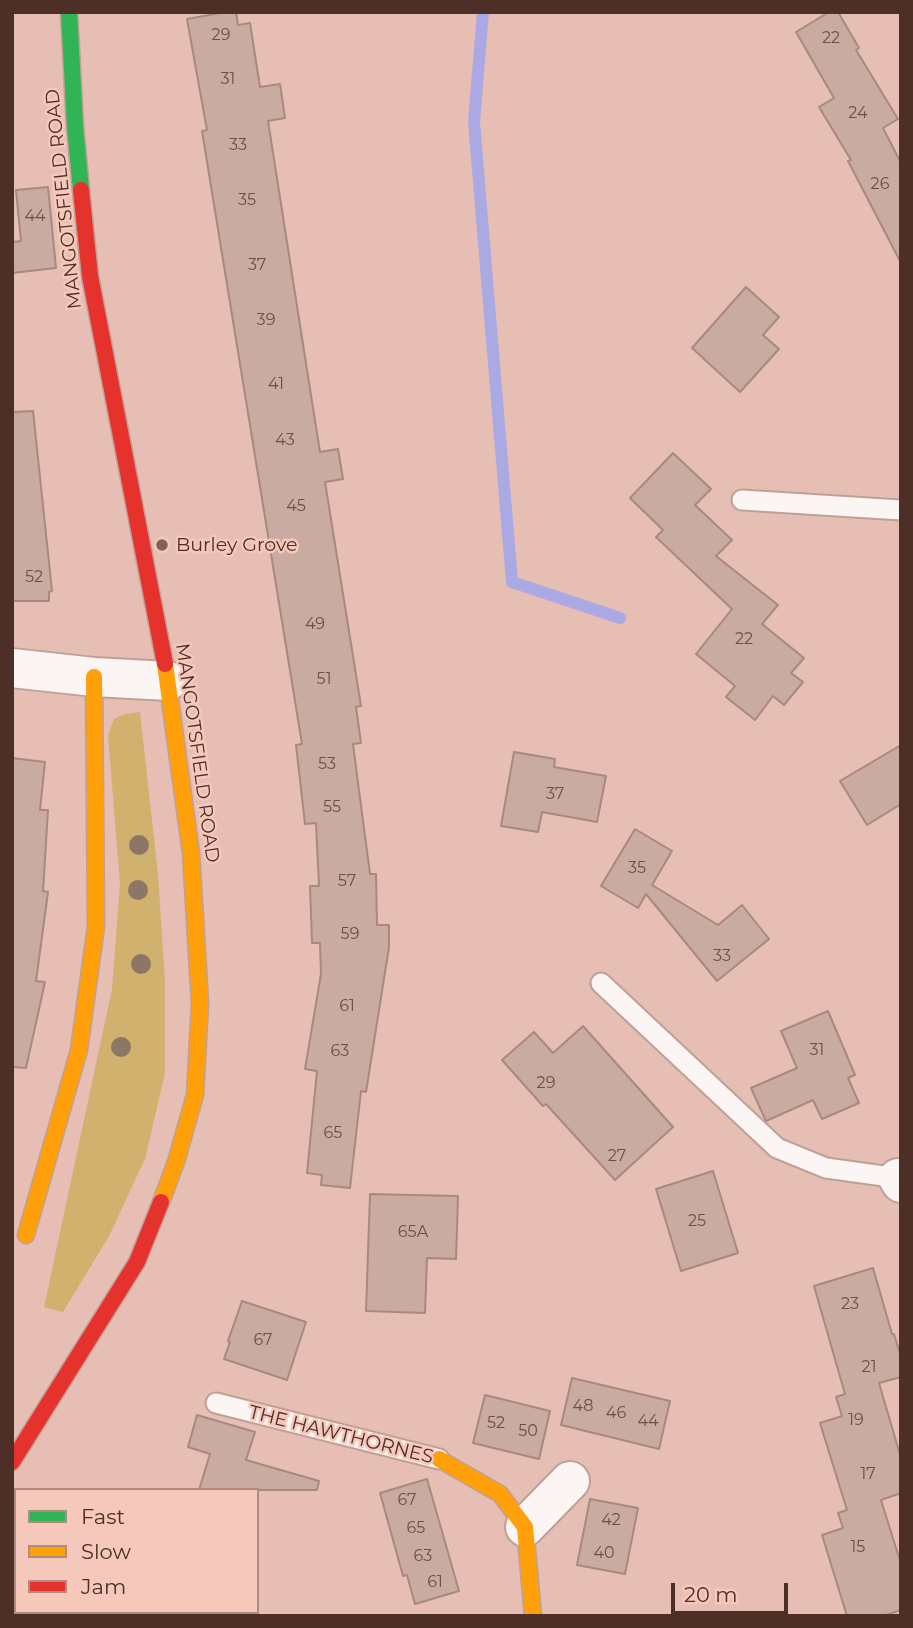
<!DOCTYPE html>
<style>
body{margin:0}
#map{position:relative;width:913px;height:1628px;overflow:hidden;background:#e6beb3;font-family:Montserrat,sans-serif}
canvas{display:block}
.frame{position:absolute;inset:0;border:14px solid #4d2f27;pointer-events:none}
.legend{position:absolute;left:14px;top:1488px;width:245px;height:126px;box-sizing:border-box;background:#f5c8bb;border:2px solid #b28b80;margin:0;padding:9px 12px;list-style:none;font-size:21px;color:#4d2f27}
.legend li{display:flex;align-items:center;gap:14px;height:35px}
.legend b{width:35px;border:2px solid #b28b80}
.scale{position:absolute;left:671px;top:1583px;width:117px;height:32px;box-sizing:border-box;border:4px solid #4d2f27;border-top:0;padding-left:9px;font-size:21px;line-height:24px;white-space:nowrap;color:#4d2f27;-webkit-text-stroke:5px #f5c8bb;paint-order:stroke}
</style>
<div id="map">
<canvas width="913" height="1628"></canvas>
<div class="frame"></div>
<ul class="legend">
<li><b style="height:9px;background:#30b455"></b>Fast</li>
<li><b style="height:9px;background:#ff9f0a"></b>Slow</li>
<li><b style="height:9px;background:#e5322d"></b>Jam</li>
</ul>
<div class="scale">20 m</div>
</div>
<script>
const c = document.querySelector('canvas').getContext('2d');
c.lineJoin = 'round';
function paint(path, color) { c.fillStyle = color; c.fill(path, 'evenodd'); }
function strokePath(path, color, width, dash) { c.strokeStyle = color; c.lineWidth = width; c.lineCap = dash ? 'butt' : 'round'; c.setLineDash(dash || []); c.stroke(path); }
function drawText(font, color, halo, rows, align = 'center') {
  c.font = font + ' Montserrat,sans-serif'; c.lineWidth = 5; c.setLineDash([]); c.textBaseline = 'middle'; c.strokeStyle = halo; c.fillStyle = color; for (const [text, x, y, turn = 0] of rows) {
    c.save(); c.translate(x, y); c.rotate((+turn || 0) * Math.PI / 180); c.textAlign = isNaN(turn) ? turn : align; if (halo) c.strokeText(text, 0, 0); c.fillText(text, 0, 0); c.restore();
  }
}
const green = new Path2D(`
 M140 712 158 874 165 981V1073L145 1159 109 1236 63 1312 44 1307 112 989 120 884 108 735 114 719 125 714Z`);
const stream = new Path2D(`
 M483 12 474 122 512 582 620 618`);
const building = new Path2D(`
 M226 12H236L238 25 250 23 260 87 280 84 285 118 268 121 313 408 320 452 338 449 343 479 325 482 361 706 356 707 361 743 353 744 358 783 370 874H376L377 925H389V947L366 1092 361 1091 350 1188 321 1185 322 1175 307 1173 317 1071 305 1069 321 974 320 943H312L310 886H319L316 823 305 824 296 745 302 744 202 131 207 130 187 19Z
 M829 12H838L859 48 856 50 898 119 883 128 901 163V263L848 161 851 160 819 107 834 98 796 32Z
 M48 187 56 268 12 273V242L21 241 16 190Z
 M746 287 779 317 763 335 779 349 740 392 692 348Z
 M33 411 52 591 49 592V601H12V412Z
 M673 453 711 489 695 505 732 540 716 556 778 605 762 624 804 658 791 673 803 682 784 705 773 696 755 720 726 697 735 686 696 654 732 609 656 537 663 530 630 498Z
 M901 745V804L867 825 840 781Z
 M514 752 555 759 554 767 606 776 597 822 542 812 538 832 501 826Z
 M12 758 45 762 40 810H48L43 891 48 892 36 981 45 982 26 1068 12 1067Z
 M635 829 672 851 652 885 718 925 742 905 769 939 717 981 646 894 638 908 601 886Z
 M828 1011 855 1075 848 1078 859 1103 822 1119 813 1100 766 1121 751 1088 797 1068 781 1031Z
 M583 1026 673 1127 615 1180 546 1104 543 1106 502 1060 534 1032 553 1053Z
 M713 1171 738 1253 681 1271 656 1189Z
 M370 1194 458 1196 456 1259 427 1258 425 1313 366 1311Z
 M873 1268 892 1334H894L901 1357V1377L879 1383 901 1458V1493L881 1500 901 1564V1610L883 1616H847L822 1535 843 1528 838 1513 847 1510 820 1423 842 1416 836 1397 845 1394 814 1286Z
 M242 1301 306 1322 287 1380 224 1359 230 1342 228 1341Z
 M572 1378 670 1401 659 1449 561 1425Z
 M485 1395 550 1411 539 1459 473 1443Z
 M197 1415 255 1432 246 1460 319 1481 317 1490H199L210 1454 188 1447Z
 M427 1479 459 1591 415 1604 407 1575 403 1576 380 1493Z
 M590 1499 638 1508 625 1574 577 1565Z`);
const lane = new Path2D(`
 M742 500 901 510
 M601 983 777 1148 826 1168 898 1178
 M216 1403 439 1459`);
const street = new Path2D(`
 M12 668 94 677 168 681
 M898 1178 901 1183
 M525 1527 570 1481`);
const fast = new Path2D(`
 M69 12 75 126 81 190`);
const slow = new Path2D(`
 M161 1202 176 1162 195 1095 200 1003 191 853 165 664
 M26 1235 79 1050 96 926 94 677
 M439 1459 500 1494 525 1527 533 1616`);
const jam = new Path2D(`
 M81 190 90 276 165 664
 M12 1462 137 1262 161 1202`);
const trees = [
 [139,845],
 [138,890],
 [141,964],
 [121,1047]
];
const markers = [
 [162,545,7,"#836158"]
];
const numberNames = [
 ["29",221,35],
 ["22",831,38],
 ["31",228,79],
 ["24",858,113],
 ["33",238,145],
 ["26",880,184],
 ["35",247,200],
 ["44",35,216],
 ["37",257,265],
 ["39",266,320],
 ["41",276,384],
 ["43",285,440],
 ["45",296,506],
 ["52",34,577],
 ["49",315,624],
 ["22",744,639],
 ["51",324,679],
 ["53",327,764],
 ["37",555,794],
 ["55",332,807],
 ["35",637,868],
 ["57",347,881],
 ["59",350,934],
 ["33",722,956],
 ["61",347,1006],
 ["31",817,1050],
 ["63",340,1051],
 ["29",546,1083],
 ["65",333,1133],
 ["27",617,1156],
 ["25",697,1221],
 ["65A",413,1232],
 ["23",850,1304],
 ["67",263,1340],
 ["21",869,1367],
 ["48",583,1406],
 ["46",616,1413],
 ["19",856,1420],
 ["44",648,1421],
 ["52",496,1423],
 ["50",528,1431],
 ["17",868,1474],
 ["67",407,1500],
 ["42",611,1520],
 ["65",416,1528],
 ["15",858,1547],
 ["40",604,1553],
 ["63",423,1556],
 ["61",435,1582]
];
const streetNames = [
 ["MANGOTSFIELD ROAD",64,199,-96],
 ["MANGOTSFIELD ROAD",197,753,82],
 ["THE HAWTHORNES",341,1435,14]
];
const poiNames = [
 ["Burley Grove",176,545]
];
paint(green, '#d1b16e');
strokePath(stream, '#aba9e3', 12);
paint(building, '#caaba2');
strokePath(building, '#a78980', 2);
strokePath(lane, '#bfa097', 23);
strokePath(street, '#bfa097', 42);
strokePath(fast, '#bfa097', 19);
strokePath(slow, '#bfa097', 19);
strokePath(jam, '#bfa097', 19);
strokePath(lane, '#fbf5f4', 19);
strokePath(street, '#fbf5f4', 38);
strokePath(fast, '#30b455', 16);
strokePath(slow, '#ff9f0a', 16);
strokePath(jam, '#e5322d', 16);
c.fillStyle = '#8c7665';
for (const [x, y] of trees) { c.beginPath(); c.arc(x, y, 10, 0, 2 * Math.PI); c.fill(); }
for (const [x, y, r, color] of markers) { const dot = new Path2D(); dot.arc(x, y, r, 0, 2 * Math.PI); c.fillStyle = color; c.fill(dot); strokePath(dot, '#f5c8bb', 2.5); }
drawText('16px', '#6d4f46', null, numberNames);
drawText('19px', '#4d2f27', '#f5c8bb', streetNames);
drawText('19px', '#4d2f27', '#f5c8bb', poiNames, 'left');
</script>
